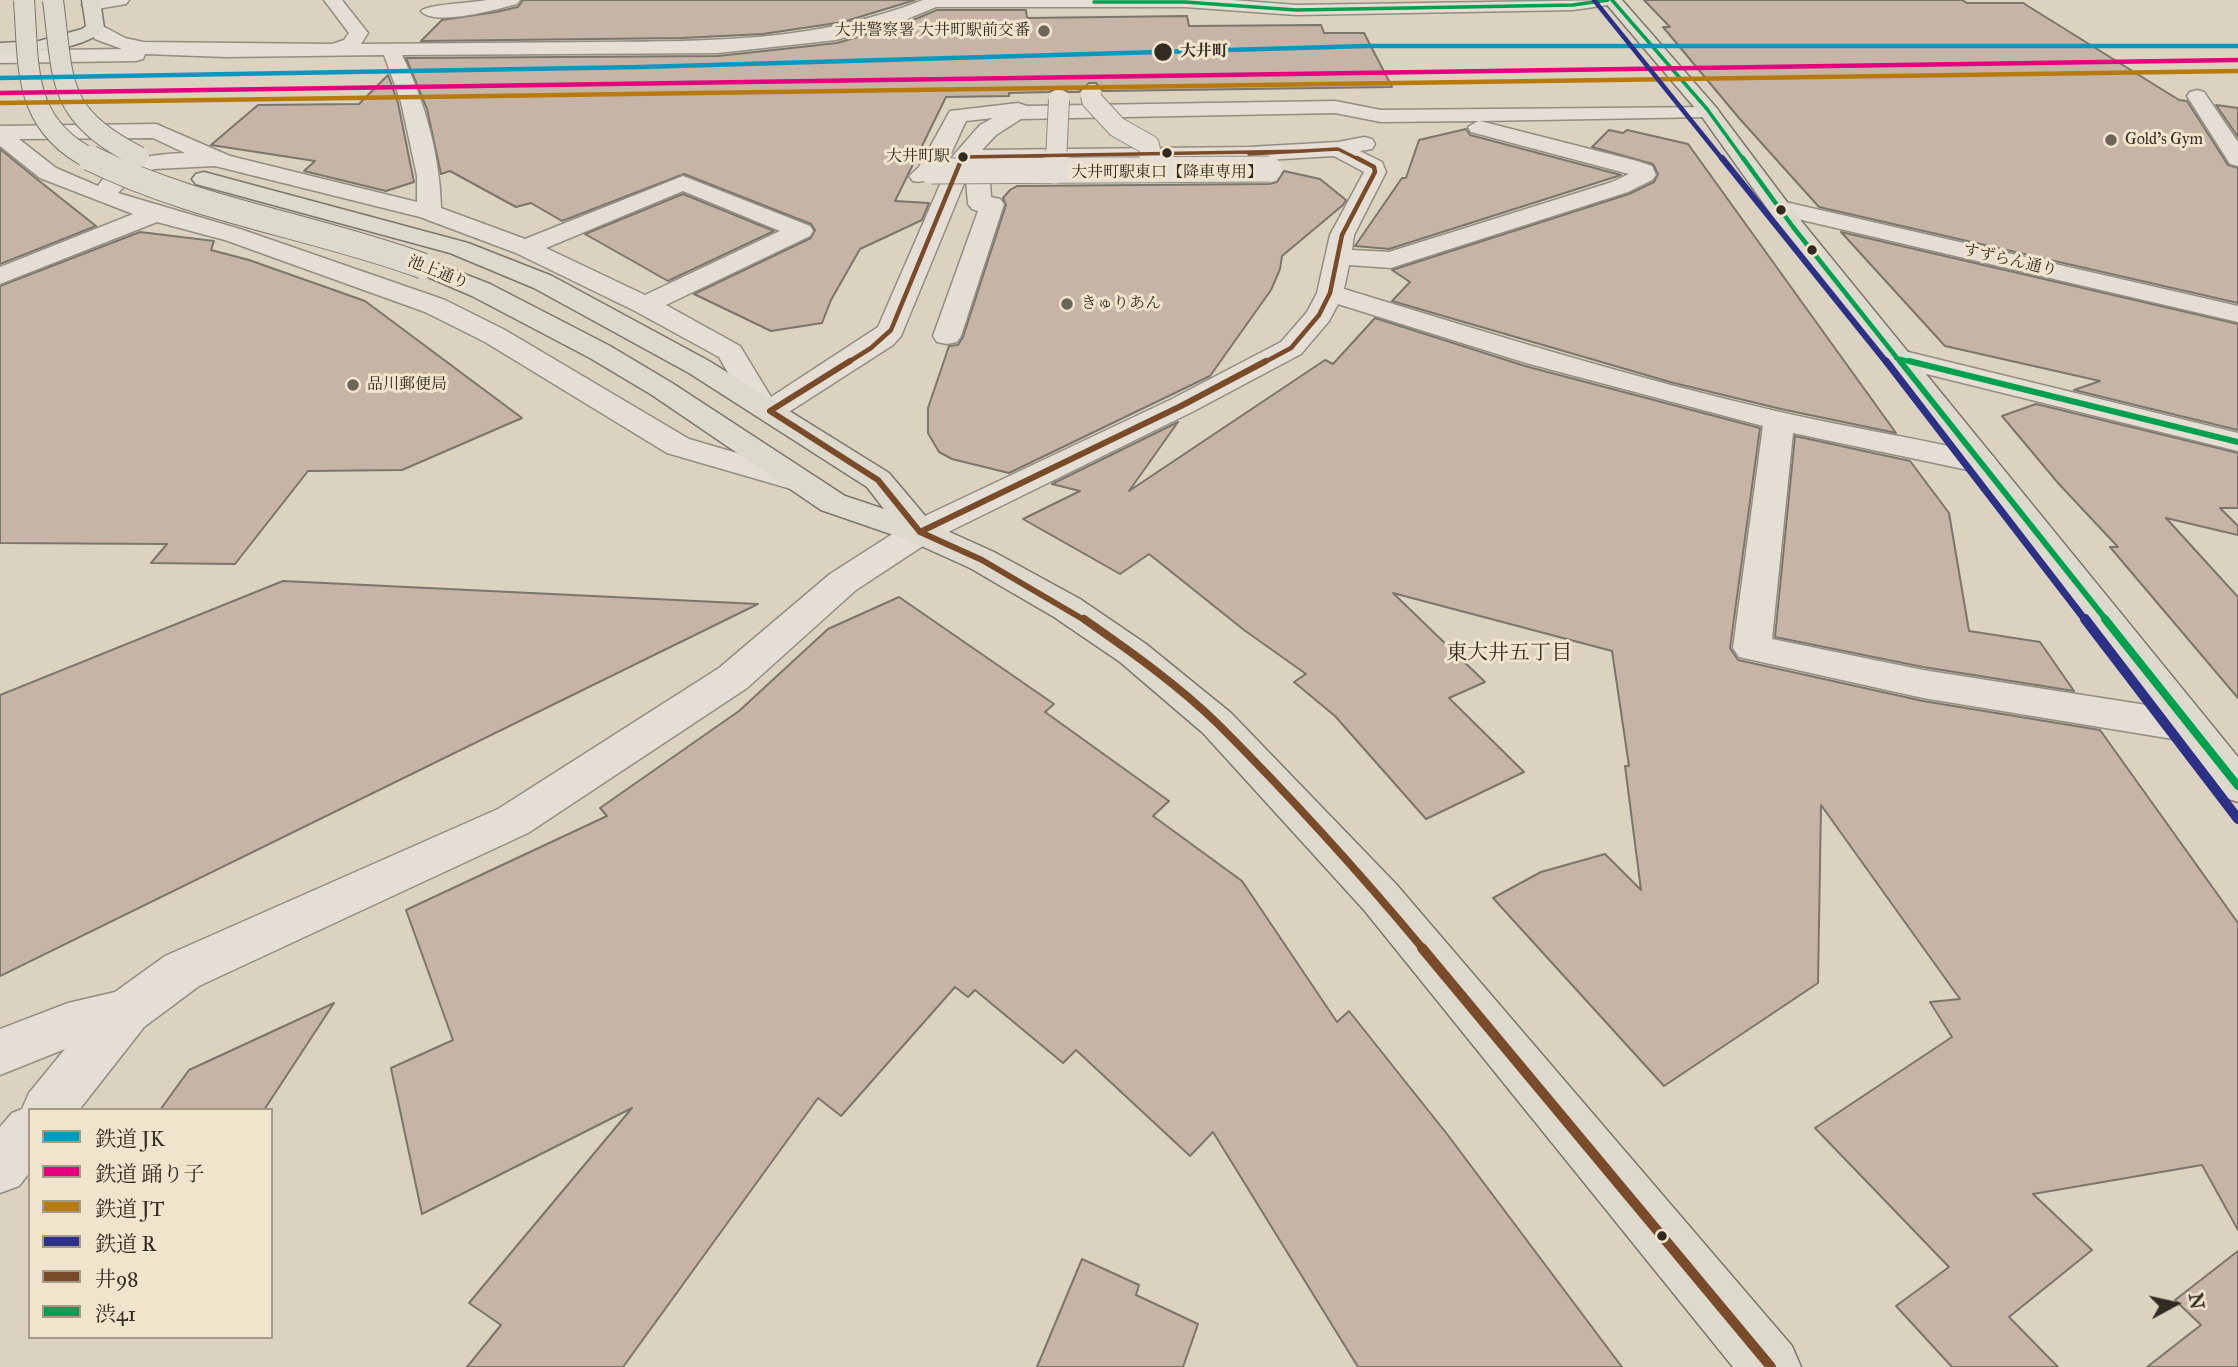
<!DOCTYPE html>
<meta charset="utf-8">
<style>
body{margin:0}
#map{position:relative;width:2238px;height:1367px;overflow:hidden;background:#dbd2bf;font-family:"IM FELL Great Primer","Noto Serif JP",serif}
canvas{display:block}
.legend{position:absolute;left:28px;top:1108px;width:245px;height:231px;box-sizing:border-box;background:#f0e4cd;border:2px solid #a49a88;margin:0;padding:9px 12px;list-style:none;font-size:21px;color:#322b21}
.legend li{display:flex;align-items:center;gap:14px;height:35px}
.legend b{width:35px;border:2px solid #a49a88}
.north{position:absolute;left:2140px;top:1269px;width:70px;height:70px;-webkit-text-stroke:5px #f0e4cd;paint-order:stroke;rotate:82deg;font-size:19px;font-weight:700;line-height:28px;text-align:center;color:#322b21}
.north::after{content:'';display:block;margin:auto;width:24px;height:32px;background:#322b21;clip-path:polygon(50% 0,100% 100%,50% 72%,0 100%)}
</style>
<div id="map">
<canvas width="2238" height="1367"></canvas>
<ul class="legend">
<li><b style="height:9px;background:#0a97be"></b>鉄道 JK</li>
<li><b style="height:9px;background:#e5007d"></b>鉄道 踊り子</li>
<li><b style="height:9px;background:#b77a0c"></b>鉄道 JT</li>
<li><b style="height:9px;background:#2d3087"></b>鉄道 R</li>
<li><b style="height:9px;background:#7a4b2a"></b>井98</li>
<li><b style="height:9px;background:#02a04f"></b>渋41</li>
</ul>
<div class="north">N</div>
</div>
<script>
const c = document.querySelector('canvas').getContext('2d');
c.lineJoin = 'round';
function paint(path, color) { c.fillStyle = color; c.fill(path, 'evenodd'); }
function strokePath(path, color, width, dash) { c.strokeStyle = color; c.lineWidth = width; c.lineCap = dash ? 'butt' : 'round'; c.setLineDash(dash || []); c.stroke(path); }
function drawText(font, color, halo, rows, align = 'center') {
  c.font = font + ' "IM FELL Great Primer","Noto Serif JP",serif'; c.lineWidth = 6; c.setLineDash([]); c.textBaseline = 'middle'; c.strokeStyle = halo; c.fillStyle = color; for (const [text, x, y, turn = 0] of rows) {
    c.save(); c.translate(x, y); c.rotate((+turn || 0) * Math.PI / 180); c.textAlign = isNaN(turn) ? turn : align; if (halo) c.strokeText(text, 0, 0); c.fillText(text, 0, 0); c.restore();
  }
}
const building = new Path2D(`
 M523 0H915L843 22 763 34 682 38 421 41 442 20 496 12 518 7Z
 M1644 0H1962L1967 3H2023L2179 100 2187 101 2228 165 2238 168V303L1819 207 1739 118 1663 27H1670Z
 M937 10H1026L1027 18 1187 16 1189 26 1321 25 1324 33H1364L1392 87 1103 91 1096 83H1089L1079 92H1068L1059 87 1049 92 1009 93V96L946 97 895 201 929 203 922 220 860 249 831 300 822 323 771 331 694 294 811 238 815 230 811 224 684 174 562 221 531 203 516 207 450 171 441 174 427 109 406 58 718 56 837 43 906 23Z
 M388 75 398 103 414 182 386 191 304 171 315 161 211 145 258 105 359 104Z
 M2216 105 2238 108V137Z
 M1466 129 1470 135 1621 175 1389 249 1355 246 1402 178H1406L1419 140Z
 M1609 130 1623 133 1627 130 1688 144 1896 433 1781 409 1670 382 1392 301 1410 282 1392 270 1629 194 1654 182 1658 174 1653 164 1592 147Z
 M0 149 38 180 96 226 0 264Z
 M1284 171 1320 179 1346 200 1343 205 1282 256 1280 269 1271 290 1210 376 1009 473 952 459 939 452 928 433V408L949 346 958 345 963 337 1006 205 1003 198 1010 190 1017 186 1269 184 1277 182Z
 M683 194 774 231 668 281 585 234Z
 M140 232 214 241 211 250 249 260 365 301 522 418 402 470 308 471 235 564 151 563 167 544 0 543V286Z
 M1841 232 2238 324V430L2074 390 2100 381 1945 346Z
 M1375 318 1525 366 1760 428 1730 648 1738 660 1923 701 2100 730 2238 923V1230L2202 1165 2033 1194 2092 1250 2009 1317 2058 1367H1952L1896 1306 1949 1267 1815 1128 1952 1037 1930 1002 1960 999 1821 805 1818 983 1664 1086 1493 898 1541 872 1605 854 1641 890 1625 766H1629L1612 651 1393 593 1485 682 1449 698 1524 772 1426 819 1335 716 1294 682 1306 674 1244 630 1149 554 1120 574 1023 519 1080 491 1052 484 1178 422 1129 491 1325 360 1333 364Z
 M2036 404 2238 453V508H2220L2238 526V535L2166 518 2238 597V698L2110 547H2118L2058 483 2002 416Z
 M1795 436 1910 461 1949 513 1969 631 2040 642 2074 691 1923 667 1775 637Z
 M283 581 758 604 0 976V695Z
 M899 597 1054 704 1045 712 1169 801 1153 816 1242 881 1337 1022 1349 1011 1447 1134 1622 1367H1358L1213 1132 1190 1156 1076 1050 1063 1063 975 990 968 997 955 987 841 1116 818 1098 623 1367H467L501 1325 469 1303 632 1108 422 1214 391 1068 453 1040 406 910 607 816 600 808 739 711 828 629Z
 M334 1003 264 1110H160L189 1070Z
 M2238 1251V1367H2147L2201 1325 2175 1300Z
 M1082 1259 1139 1285 1136 1295 1198 1324 1183 1367H1037Z`);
const minor = new Path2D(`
 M90 0H129L126 4 91 10 82 5Z
 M324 0H342L368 33 361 44C440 43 520 43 599 42 712 41 816 42 923 0H1232L1296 5 1617 0 1608 5 1573 10 1296 15 1185 7H936L905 20 836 40 718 53 402 55C425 102 440 156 441 208L525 239 683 176 810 226 813 231 810 236 666 305 740 346 771 397 878 327 952 157 980 125 993 118 966 121C955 142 942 188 913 181L909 176 919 167 950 111 1018 103 1027 106 1335 101 1381 110 1715 107 1719 111 1715 115 1708 117 1480 121 1637 161 1652 166 1656 175 1652 180 1628 192 1400 265 1391 268 1349 265 1344 289C1488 333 1632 378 1780 412 1850 428 1923 439 1993 456L1998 463 1993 470 1982 473 1793 433 1772 639 1923 670 2191 712 2205 717 2211 727 2205 737 2191 742 1923 698 1739 657 1733 648 1763 426 1526 363 1338 304 1329 321 1301 354 1192 412 932 540 856 590 747 688 528 833 199 986 144 1027 79 1110H30V1172L19 1186 0 1193V1127L12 1113 22 1109 29 1093 65 1049 0 1075V1029L68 1003 115 992 165 956 498 809 719 668 830 574 908 524 1170 400 1281 342 1307 312 1317 293 1330 235 1364 172 1334 156 1249 161 972 164 901 336 893 345 781 417 770 420 759 417 755 412 749 410 719 357 635 311 516 253 420 217 215 166 154 169 131 179 118 193 243 230 445 300 505 330 689 439 809 474 814 481 809 488 798 491 667 453 485 342 425 312 225 240 157 222 0 284V267L133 214 40 178 0 146V126L156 124 230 156 417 202V176L401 102 384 55 226 57 145 54 143 59 136 61 0 63V51L122 49 95 39 86 28 95 22 125 38 143 42 332 44 344 40 349 33ZM1335 113 1381 122 1478 121 1468 127 1471 132 1629 174 1612 182 1389 252 1352 250 1354 235 1386 172 1382 162 1360 151 1372 149 1375 144 1372 139 1364 137 1338 142 1249 147 982 150 996 135 1021 119ZM153 138 185 153C155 154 116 158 98 186L56 168 19 139ZM683 191 780 231 645 295 546 248Z
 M487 0H520L517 4C498 9 434 27 421 11 428 4 473 3 487 0Z
 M2197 90 2204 92 2238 142V166L2230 164 2187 96 2190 92Z
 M987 164 995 166 998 171 990 181 991 197 1000 199 1004 204 961 336 957 342 947 344 937 342 933 336 978 211 972 209 968 204 966 179 979 166Z
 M1781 201 2238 306V322L1772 213 1769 208 1772 203Z
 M1896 349 2238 433V451L1886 364 1882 358 1886 352Z`);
const major = new Path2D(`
 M82 0H100L104 28C88 50 27 53 0 55V43L39 41 82 29 86 26Z
 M1603 0H1622L1714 105 1802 222 2238 757V802L2223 797 1784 232 1700 114Z
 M204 172 468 243 552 276 709 361 889 473 932 524 994 552 1080 599 1146 644 1231 713 1396 884 1792 1346 1801 1367H1733L1364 910 1203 733 1120 662 1054 617 970 568 908 540 821 510 652 395 590 358 472 296 414 271 410 266 414 261 423 258 490 284 610 346 672 383 845 496 884 509 867 487 689 373 534 288 450 253 196 184 192 179 196 174Z`);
const minorBridgeFar1 = new Path2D(`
 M1091 95 1092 100 1117 127 1149 145 1152 160
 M1056 160 1059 100`);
const minorBridge = new Path2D(`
 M1152 158 1154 170
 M931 171 1269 169
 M1055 171 1056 158`);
const majorBridgeFar1 = new Path2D(`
 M24 0C29 68 22 125 93 160
 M53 0C64 84 56 114 139 157`);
const majorBridge = new Path2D(`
 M90 158C195 210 313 226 423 266`);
const bus1Far4 = new Path2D(`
 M1249 154 1338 149 1360 160
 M963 157 1310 151
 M962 160 963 157`);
const bus1Far3 = new Path2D(`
 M847 363 871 348 891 330 962 158
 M1263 363 1291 348 1319 315 1330 293 1342 235 1375 172 1374 167 1357 158`);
const bus1Far2 = new Path2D(`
 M770 411 878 480 920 532 982 560 1086 621
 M770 411 850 361
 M920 532 1181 406 1266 361`);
const bus1Far1 = new Path2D(`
 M1084 619C1130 651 1178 685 1218 724 1290 796 1359 872 1424 950`);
const bus1 = new Path2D(`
 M1422 948 1771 1367`);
const bus2Far3 = new Path2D(`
 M1612 0 1707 109 1744 160
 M1094 2H1185L1296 10 1573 5 1608 0`);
const bus2Far2 = new Path2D(`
 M1743 158 1793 227 1901 363
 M1896 358 1916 363`);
const bus2Far1 = new Path2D(`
 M1900 361 2107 621
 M1909 361 2238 442`);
const bus2 = new Path2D(`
 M2105 619 2238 786`);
const rail1 = new Path2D(`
 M0 78 641 67 1366 46H2238`);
const rail2 = new Path2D(`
 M0 93 2238 60`);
const rail3 = new Path2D(`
 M0 103 2238 71`);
const rail4Far3 = new Path2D(`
 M1594 0 1723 160`);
const rail4Far2 = new Path2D(`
 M1722 158 1887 363`);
const rail4Far1 = new Path2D(`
 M1886 361 2086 621`);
const rail4 = new Path2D(`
 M2085 619 2238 819`);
const markers = [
 [1044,31,7,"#6d6558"],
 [1163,52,10,"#322b21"],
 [2111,140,7,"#6d6558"],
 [1167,153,6,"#322b21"],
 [963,157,6,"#322b21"],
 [1781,210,6,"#322b21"],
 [1812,250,6,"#322b21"],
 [1067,304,7,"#6d6558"],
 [353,385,7,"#6d6558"],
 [1662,1236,6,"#322b21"]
];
const farPoinames = [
 ["大井警察署 大井町駅前交番",1030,31,"right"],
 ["Gold's Gym",2125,140],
 ["きゅりあん",1081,304],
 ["品川郵便局",367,385]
];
const farStopnames = [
 ["大井町",1180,52]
];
const farBusnames = [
 ["大井町駅",950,157],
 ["大井町駅東口【降車専用】",1167,173,"center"]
];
const farStreetnames = [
 ["すずらん通り",2010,261,13],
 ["池上通り",438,273,22]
];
const neighbourhoodNames = [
 ["東大井五丁目",1509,654]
];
paint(building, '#c6b5a7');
strokePath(building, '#7b766b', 2);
strokePath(minor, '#928d81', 3);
strokePath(major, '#7b766b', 3);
paint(minor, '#e4ded4');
paint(major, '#ded9cd');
strokePath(minorBridgeFar1, '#928d81', 22, []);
strokePath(minorBridge, '#928d81', 27, []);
strokePath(majorBridgeFar1, '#7b766b', 22, []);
strokePath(majorBridge, '#7b766b', 27, []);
strokePath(minorBridgeFar1, '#e4ded4', 20);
strokePath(minorBridge, '#e4ded4', 25);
strokePath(majorBridgeFar1, '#ded9cd', 20);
strokePath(majorBridge, '#ded9cd', 25);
strokePath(bus1Far4, '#7a4b2a', 3.5);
strokePath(bus1Far3, '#7a4b2a', 4.5);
strokePath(bus1Far2, '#7a4b2a', 6);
strokePath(bus1Far1, '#7a4b2a', 8);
strokePath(bus1, '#7a4b2a', 10);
strokePath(bus2Far3, '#02a04f', 3.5);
strokePath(bus2Far2, '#02a04f', 4.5);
strokePath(bus2Far1, '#02a04f', 6);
strokePath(bus2, '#02a04f', 8);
strokePath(rail1, '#0a97be', 4.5);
strokePath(rail2, '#e5007d', 4.5);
strokePath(rail3, '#b77a0c', 4.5);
strokePath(rail4Far3, '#2d3087', 4.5);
strokePath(rail4Far2, '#2d3087', 6);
strokePath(rail4Far1, '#2d3087', 7);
strokePath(rail4, '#2d3087', 10);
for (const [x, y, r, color] of markers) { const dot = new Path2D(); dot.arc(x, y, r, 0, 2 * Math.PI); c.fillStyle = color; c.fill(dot); strokePath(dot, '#f0e4cd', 2.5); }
drawText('16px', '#322b21', '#f0e4cd', farPoinames, 'left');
drawText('bold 16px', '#322b21', '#f0e4cd', farStopnames, 'left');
drawText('16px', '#322b21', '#f0e4cd', farBusnames, 'right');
drawText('16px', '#322b21', '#f0e4cd', farStreetnames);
drawText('21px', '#322b21', '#f0e4cd', neighbourhoodNames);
</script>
